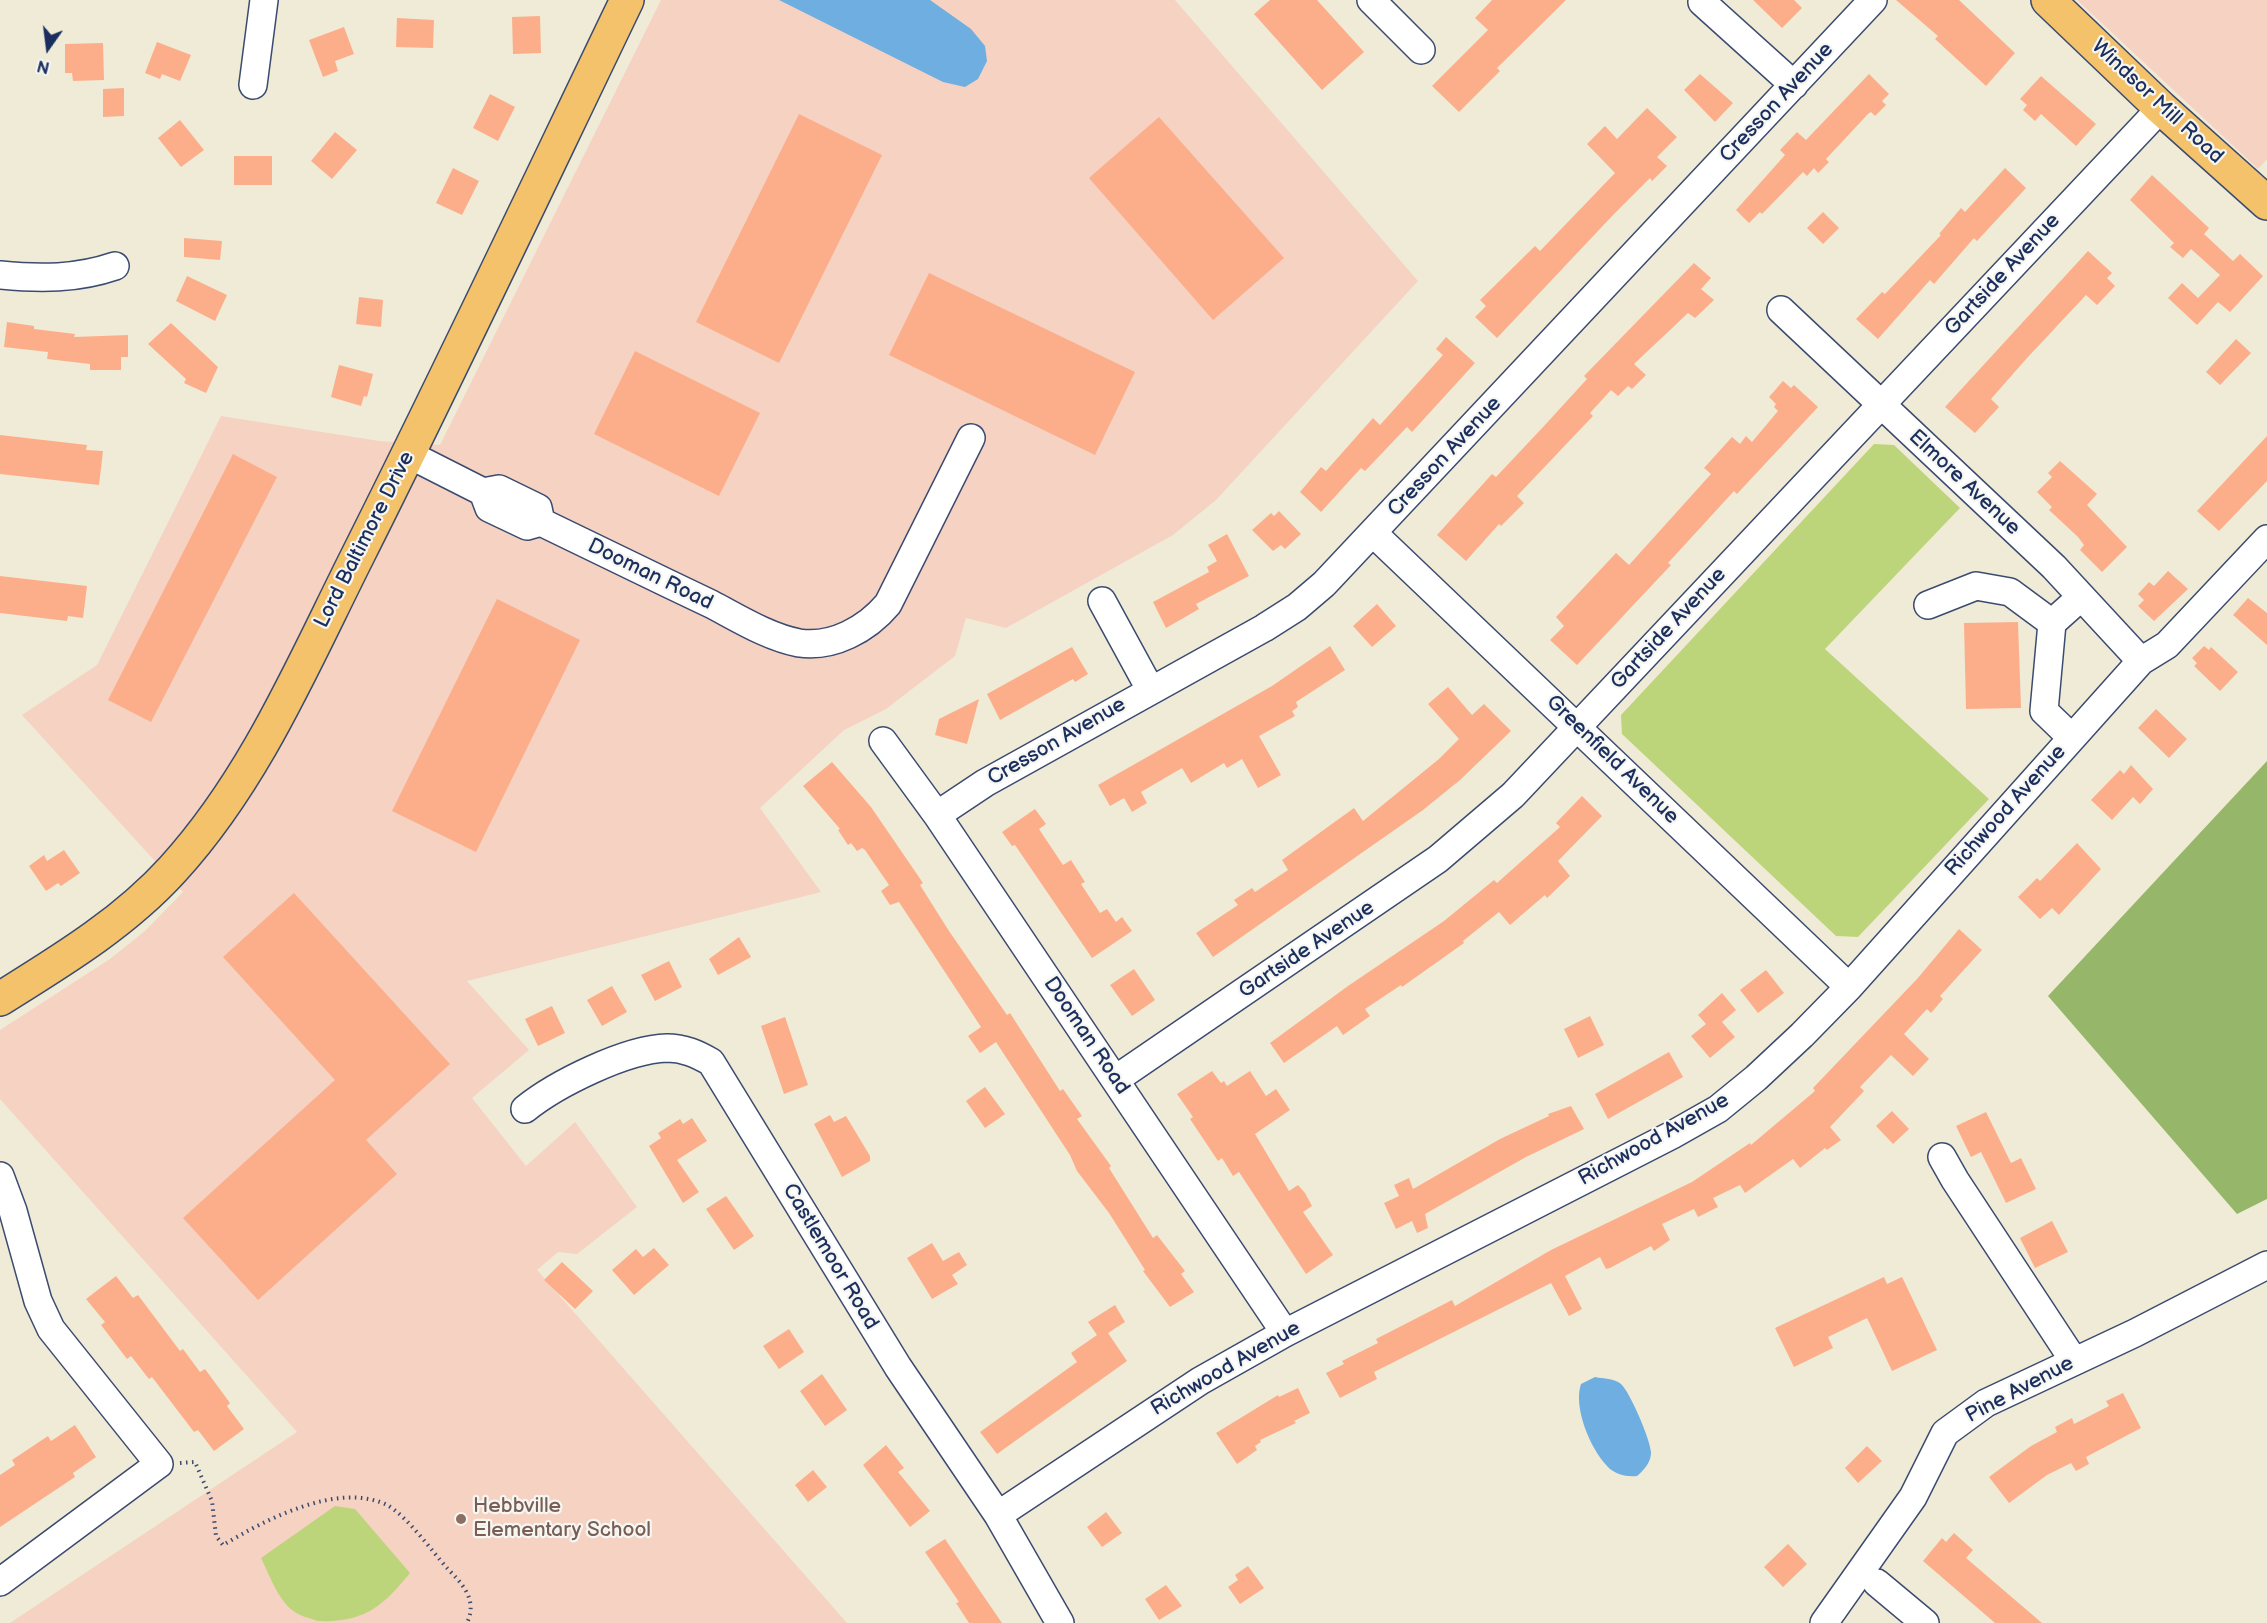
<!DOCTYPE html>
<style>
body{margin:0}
#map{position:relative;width:2267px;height:1623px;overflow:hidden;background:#f0ebd7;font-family:"Balsamiq Sans",sans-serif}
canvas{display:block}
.north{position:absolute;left:18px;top:18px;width:60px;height:60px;-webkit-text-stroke:4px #f6f6f2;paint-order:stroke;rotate:194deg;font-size:16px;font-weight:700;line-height:24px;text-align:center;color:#1b2f5e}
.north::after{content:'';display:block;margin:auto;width:21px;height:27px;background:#1b2f5e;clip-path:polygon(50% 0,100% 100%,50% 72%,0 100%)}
</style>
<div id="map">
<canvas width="2267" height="1623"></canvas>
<div class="north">N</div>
</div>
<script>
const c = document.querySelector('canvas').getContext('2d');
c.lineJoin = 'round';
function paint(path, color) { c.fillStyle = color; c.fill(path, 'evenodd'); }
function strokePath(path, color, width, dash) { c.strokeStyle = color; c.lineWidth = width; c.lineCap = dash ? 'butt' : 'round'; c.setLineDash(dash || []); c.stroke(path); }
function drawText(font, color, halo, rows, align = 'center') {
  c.font = font + ' "Balsamiq Sans",sans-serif'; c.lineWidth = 4.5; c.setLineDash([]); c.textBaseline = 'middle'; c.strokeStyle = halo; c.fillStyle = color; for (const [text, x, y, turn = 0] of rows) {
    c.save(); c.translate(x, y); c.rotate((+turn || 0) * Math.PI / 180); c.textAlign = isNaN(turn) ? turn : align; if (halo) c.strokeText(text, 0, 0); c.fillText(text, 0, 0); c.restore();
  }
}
const built = new Path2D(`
 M661 0H1175L1418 281 1216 500 1173 535 1006 628 966 618 955 656 886 709 844 730 760 808 821 892 467 981 529 1050 472 1098 526 1166 575 1122 637 1207 577 1254 558 1252 537 1270 847 1623H10L297 1432 0 1099V1030L110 959 145 931 183 892 22 715 97 665 221 416 379 441 440 445Z
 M2077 0H2267V159L2258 169Z`);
const green = new Path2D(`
 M1874 444 1894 445 1960 508 1825 649 1989 799 1858 937 1836 936 1622 734 1621 715Z
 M335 1506 355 1509 410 1573C384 1605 365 1623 318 1621 309 1618 299 1616 292 1610 278 1599 269 1574 261 1558Z`);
const forest = new Path2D(`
 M2267 761V1199L2237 1214 2048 996Z`);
const water = new Path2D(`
 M779 0H930L971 29 985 46 987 61 978 79 965 87 943 82Z
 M1595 1377C1604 1379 1614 1378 1621 1384 1630 1392 1651 1441 1651 1453 1651 1462 1644 1470 1637 1476 1627 1477 1615 1475 1607 1466 1590 1448 1573 1407 1581 1384Z`);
const building = new Path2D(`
 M1270 0H1317L1364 52 1322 90 1254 14Z
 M1492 0H1566L1497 68 1500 71 1459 112 1432 86 1488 30 1475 18Z
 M1753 0H1794L1802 8 1782 28Z
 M1896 0H1959L2015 53 1986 86 1935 39 1938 36Z
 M540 16 541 53 513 54 512 17Z
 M397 18 434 20 433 48 396 47Z
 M344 27 354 54 335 61 338 71 323 77 309 40Z
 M157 42 191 55 180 81 162 74 160 79 145 73Z
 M103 43 104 80 73 81 72 73H65V44Z
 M1700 74 1733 103 1715 122 1684 90Z
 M1869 74 1889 94 1882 101 1886 105 1875 116 1871 112 1868 114 1826 159 1829 162 1818 173 1814 168 1807 176 1803 172 1762 214 1760 212 1749 223 1736 210 1785 155 1780 150 1797 132 1806 140Z
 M2041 76 2096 124 2076 146 2041 114 2035 121 2023 110 2027 105 2020 99Z
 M124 88V116L103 117V89Z
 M490 94 515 107 498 141 473 128Z
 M1647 108 1677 137 1657 157 1667 166 1652 181 1650 178 1614 214 1497 338 1475 317 1486 306 1480 300 1535 246 1540 251 1615 173 1587 144 1605 126 1617 139Z
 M799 114 882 155 779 363 696 322Z
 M1159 117 1284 258 1213 320 1089 178Z
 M180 120 204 150 181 167 158 138Z
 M335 132 357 150 332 179 311 161Z
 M234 156H272V185H234Z
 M453 168 479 181 462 215 436 203Z
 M2005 168 2026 188 1977 241 1974 238 1934 284 1930 280 1878 339 1856 319 1882 292 1885 294 1941 235 1939 234 1961 208 1965 212Z
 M2152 175 2209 228 2204 234 2233 261 2240 254 2263 276 2230 312 2218 302 2197 325 2168 298 2182 283 2198 298 2220 275 2191 249 2183 258 2170 247 2174 243 2130 200Z
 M1823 212 1839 228 1823 244 1807 228Z
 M184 238 222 241 220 260 184 257Z
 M2088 251 2112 273 2107 278 2115 286 2097 305 2086 295 2027 358 1991 399 1999 407 1975 433 1945 407Z
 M1694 263 1711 278 1701 289 1714 300 1695 318 1688 313 1634 364 1646 375 1632 389 1628 386 1618 396 1611 390 1590 413 1593 416 1517 496 1524 503 1501 526 1499 524 1466 561 1437 535 1492 474 1496 477 1544 426 1587 379 1584 376Z
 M929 273 1135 372 1095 455 889 355Z
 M187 276 227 295 215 321 176 301Z
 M359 297 383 300 381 327 356 324Z
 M7 322 34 326V329L75 334 74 337 128 335V357H121V370H90V364L47 359 48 352 4 347Z
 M171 323 218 367 206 393 184 383 186 379 148 344Z
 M1446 337 1475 363 1412 432 1407 427 1365 471 1361 468 1321 512 1300 492 1321 467 1326 471 1373 418 1380 425 1443 355 1436 349Z
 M2236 339 2251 353 2220 385 2206 372Z
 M635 351 760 413 719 496 594 434Z
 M339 365 373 374 367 397 364 396 361 406 331 397Z
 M1783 381 1791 388 1794 385 1818 407 1737 494 1734 491 1668 563 1671 565 1577 665 1550 640 1564 626 1556 617 1616 553 1629 565 1711 474 1704 468 1732 437 1740 444 1746 436 1752 442 1778 411 1774 407 1776 404 1769 397Z
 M0 435 87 445 86 450 103 451 99 485 0 474Z
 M2267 436V481L2219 531 2197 511Z
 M233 454 277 477 151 722 108 700Z
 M2060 461 2097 494 2087 505 2127 547 2102 572 2080 550 2084 545 2078 537 2049 510 2052 507 2037 492 2052 477 2048 473Z
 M1279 511 1301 534 1285 549 1281 545 1273 551 1252 530 1271 513 1274 516Z
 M1227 534 1249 576 1196 604 1199 609 1166 628 1153 602 1209 572 1207 567 1217 561 1208 545Z
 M2168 571 2188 589 2154 621 2138 606 2144 600 2138 594 2149 582 2154 586Z
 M0 576 87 586 83 618 68 616 67 621 0 613Z
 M2248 598 2267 613V645L2233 615Z
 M497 599 580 640 476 852 392 811Z
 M1377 604 1396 626 1372 647 1353 626Z
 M2018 622 2021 708 1966 709 1964 623Z
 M1330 646 1345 670 1296 702 1298 707 1292 711 1295 716 1259 736 1281 775 1258 788 1242 759 1227 768 1224 763 1191 783 1182 768 1141 792 1147 803 1132 812 1124 798 1110 806 1098 785 1272 686Z
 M2204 646 2209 650 2211 647 2238 672 2220 691 2194 666 2197 663 2192 658Z
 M1072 647 1088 674 1075 682 1073 679 1000 720 987 694Z
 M1448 687 1472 715 1484 704 1511 731 1460 780 1423 810 1213 957 1196 933 1238 905 1234 900 1252 888 1255 892 1288 870 1282 860 1354 808 1363 821 1439 759 1459 739 1428 704Z
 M979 699 967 744 935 735 939 719Z
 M2156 709 2187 739 2169 758 2138 728Z
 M832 762 871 807 923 883 920 885 949 931 1007 1015 1010 1013 1060 1091 1063 1089 1082 1116 1077 1119 1111 1166 1109 1168 1153 1238 1157 1235 1185 1271 1181 1274 1194 1292 1170 1307 1143 1271 1145 1270 1109 1213 1077 1171 1070 1155 996 1042 980 1053 968 1036 981 1027 899 902 890 905 881 891 889 885 865 850 862 848 857 851 851 843 848 845 838 830 840 829 803 786Z
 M2131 765 2153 789 2140 804 2133 797 2112 820 2091 800 2120 770 2124 774Z
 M1582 796 1602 816 1558 861 1570 876 1547 898 1545 895 1510 925 1499 912 1463 941 1464 943 1402 987 1401 985 1365 1009 1370 1016 1343 1035 1337 1026 1284 1063 1270 1043 1348 986 1444 921 1494 880 1497 883 1560 827 1556 823Z
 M1035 809 1046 824 1039 829 1063 865 1071 860 1085 882 1081 884 1100 913 1107 909 1116 922 1122 917 1132 931 1092 958 1015 845 1012 846 1002 832Z
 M2077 843 2101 869 2059 915 2052 908 2040 919 2018 897 2037 878 2040 881Z
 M64 850 80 873 61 886 58 883 46 891 29 866 44 855 47 861Z
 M294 893 450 1064 366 1140 397 1174 258 1300 183 1218 335 1080 223 957Z
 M1959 929 1982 950 1940 996 1943 999 1931 1013 1927 1009 1904 1034 1929 1059 1913 1076 1891 1055 1860 1087 1864 1091 1830 1127 1841 1140 1827 1150 1825 1148 1800 1168 1793 1159 1745 1193 1740 1185 1713 1198 1718 1207 1698 1217 1694 1209 1662 1224 1670 1240 1654 1251 1651 1246 1610 1268 1606 1269 1600 1257 1565 1276 1582 1309 1569 1316 1551 1283 1374 1372 1377 1379 1340 1398 1326 1373 1344 1364 1342 1361 1378 1343 1376 1339 1452 1300 1455 1306 1551 1250 1692 1182 1750 1143 1751 1145 1815 1091 1813 1088 1917 979Z
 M739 937 751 957 718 975 709 959Z
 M669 961 682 987 655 1001 641 975Z
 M1134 969 1155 1000 1132 1016 1110 985Z
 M1766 970 1784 993 1758 1013 1740 990Z
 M612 986 627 1012 602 1026 587 1000Z
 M1722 993 1736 1010 1722 1022 1735 1037 1710 1058 1691 1036 1706 1024 1698 1015Z
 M552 1006 565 1033 538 1046 525 1019Z
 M1590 1016 1604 1045 1578 1058 1564 1029Z
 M785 1017 808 1085 784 1094 761 1026Z
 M1669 1052 1683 1077 1608 1119 1595 1094Z
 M1212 1071 1221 1083 1224 1081 1227 1086 1250 1071 1266 1096 1276 1089 1290 1110 1255 1134 1289 1191 1298 1185 1305 1193 1312 1206 1303 1212 1333 1255 1306 1274 1239 1172 1233 1176 1222 1158 1218 1161 1190 1119 1193 1117 1177 1094Z
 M985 1087 1005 1114 985 1128 966 1101Z
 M1571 1106 1584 1129 1526 1157 1425 1214 1428 1228 1417 1233 1412 1221 1396 1229 1384 1203 1399 1196 1394 1185 1409 1178 1413 1189 1500 1139 1549 1116 1548 1114Z
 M1892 1111 1909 1129 1893 1144 1876 1126Z
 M1986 1112 2011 1163 2021 1158 2036 1189 2006 1203 1981 1152 1971 1157 1956 1126Z
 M830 1115 834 1122 846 1116 870 1156V1161L842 1177 814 1124Z
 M692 1118 707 1141 677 1160 699 1192 683 1203 649 1146 661 1138 658 1133 680 1119 683 1124Z
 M726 1196 754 1236 734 1250 706 1209Z
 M2052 1221 2068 1252 2035 1268 2020 1238Z
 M932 1243 943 1261 959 1252 967 1265 952 1275 958 1284 932 1299 907 1258Z
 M654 1248 669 1265 634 1295 612 1270 636 1249 643 1257Z
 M562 1262 593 1291 575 1309 544 1280Z
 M116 1276 133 1298 138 1295 180 1351 183 1349 200 1372 205 1369 230 1403 227 1406 244 1429 214 1451 198 1430 194 1432 152 1377 149 1379 131 1356 127 1359 101 1325 105 1322 86 1299Z
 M1884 1277 1887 1284 1902 1277 1937 1350 1892 1371 1867 1318 1828 1337 1833 1348 1794 1367 1775 1328Z
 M1115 1305 1125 1322 1108 1333 1127 1361 997 1454 980 1432 1077 1362 1071 1353 1097 1335 1088 1322Z
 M789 1329 804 1352 779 1369 763 1346Z
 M822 1374 847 1410 825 1426 800 1391Z
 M1298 1388 1310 1413 1294 1421 1296 1423 1260 1440 1261 1442 1255 1446 1257 1450 1237 1464 1216 1433 1278 1395 1279 1397Z
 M2123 1393 2141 1428 2086 1457 2089 1464 2076 1471 2071 1463 2047 1475 2009 1503 1989 1477 2031 1446 2057 1432 2055 1427 2072 1418 2074 1424 2109 1406 2106 1401Z
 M75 1425 96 1457 73 1473 75 1477 0 1527V1475L15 1465 12 1460 48 1436 51 1441Z
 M886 1445 904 1468 898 1472 930 1511 910 1527 863 1465Z
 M1867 1446 1882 1461 1858 1483 1845 1468Z
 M813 1470 827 1487 808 1502 795 1485Z
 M1106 1512 1122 1533 1102 1547 1087 1527Z
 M1954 1533 1973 1550 1966 1558 2042 1623H1995L1923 1561 1942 1538 1946 1542Z
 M945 1539 978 1588 1002 1623H969L956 1603 959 1602 925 1552Z
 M1788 1544 1807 1564 1783 1587 1764 1567Z
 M1248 1566 1264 1588 1240 1604 1228 1587 1238 1580 1235 1575Z
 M1166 1585 1182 1606 1159 1620 1145 1599Z`);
const path = new Path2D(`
 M180 1463 195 1462 212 1501 216 1536 223 1545C265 1520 338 1481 387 1505 407 1516 431 1550 447 1568 462 1584 478 1599 467 1623`);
const minor = new Path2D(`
 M1371 0 1421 50
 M1702 2 1794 85
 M253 85 264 0
 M0 275C40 279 77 279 115 266
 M1781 310 2054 567 2141 661
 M408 454 483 492 499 489 538 508 541 522
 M483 492 489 508 527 526 541 522C597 549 654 577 711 604 738 618 768 637 799 643 833 648 867 629 888 604L971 438
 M1373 533 1849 987
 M1102 601 1150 689
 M1928 605 1976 586 2010 592 2052 623
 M2072 738 2044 711 2052 623 2081 597
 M883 741 937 815 1285 1333
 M937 815 985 783 1264 628 1297 607 1324 584 1873 0
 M1116 1079 1438 859 1513 795 2161 108
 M525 1109C556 1084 626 1049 667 1048 684 1048 697 1054 711 1062L898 1367 998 1515 1060 1623
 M1942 1157 1955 1180 2074 1361
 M0 1176 13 1211 38 1301 51 1329 159 1464 0 1582
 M998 1515 1200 1381 1285 1333 1672 1135 1718 1109 1756 1078 1802 1035 1849 987 2141 661 2167 645 2267 539
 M1877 1583 1925 1623
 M1824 1623 1913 1497 1945 1433 1986 1403 2135 1333 2267 1265`);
const major = new Path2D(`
 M2048 0 2161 108 2267 203
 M0 999C61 961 124 923 173 869 256 778 304 662 359 553 451 370 538 185 627 0`);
const markers = [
 [461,1519,6,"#8d6e63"]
];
const streetNames = [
 ["Windsor Mill Road",2157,102,43],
 ["Cresson Avenue",1777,103,-47],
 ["Gartside Avenue",2003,275,-47],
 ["Cresson Avenue",1445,457,-47],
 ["Elmore Avenue",1964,483,43],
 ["Lord Baltimore Drive",365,540,-63],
 ["Dooman Road",650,575,26],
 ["Gartside Avenue",1669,629,-47],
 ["Cresson Avenue",1057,742,-30],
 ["Greenfield Avenue",1612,760,44],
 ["Richwood Avenue",2006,811,-48],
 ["Gartside Avenue",1307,950,-34],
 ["Dooman Road",1086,1036,56],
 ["Richwood Avenue",1654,1140,-29],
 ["Castlemoor Road",830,1257,59],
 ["Richwood Avenue",1226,1369,-30],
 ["Pine Avenue",2020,1390,-28]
];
const educationNames = [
 ["Hebbville",473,1507],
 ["Elementary School",473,1531]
];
paint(built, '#f5d2c2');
paint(green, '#bdd57a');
paint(forest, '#96b66a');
paint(water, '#6eaee1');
paint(building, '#fcae8b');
strokePath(minor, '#3b4b70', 30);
strokePath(major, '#3b4b70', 36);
strokePath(path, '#3b4b70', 4, [1.5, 4.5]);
strokePath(minor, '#fff', 27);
strokePath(major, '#f3c26a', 33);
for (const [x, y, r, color] of markers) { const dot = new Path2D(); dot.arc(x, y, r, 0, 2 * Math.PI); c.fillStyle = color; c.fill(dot); strokePath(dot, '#f6f6f2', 2); }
drawText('21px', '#1b2f5e', '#f6f6f2', streetNames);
drawText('21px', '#785e54', '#f6f6f2', educationNames, 'left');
</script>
